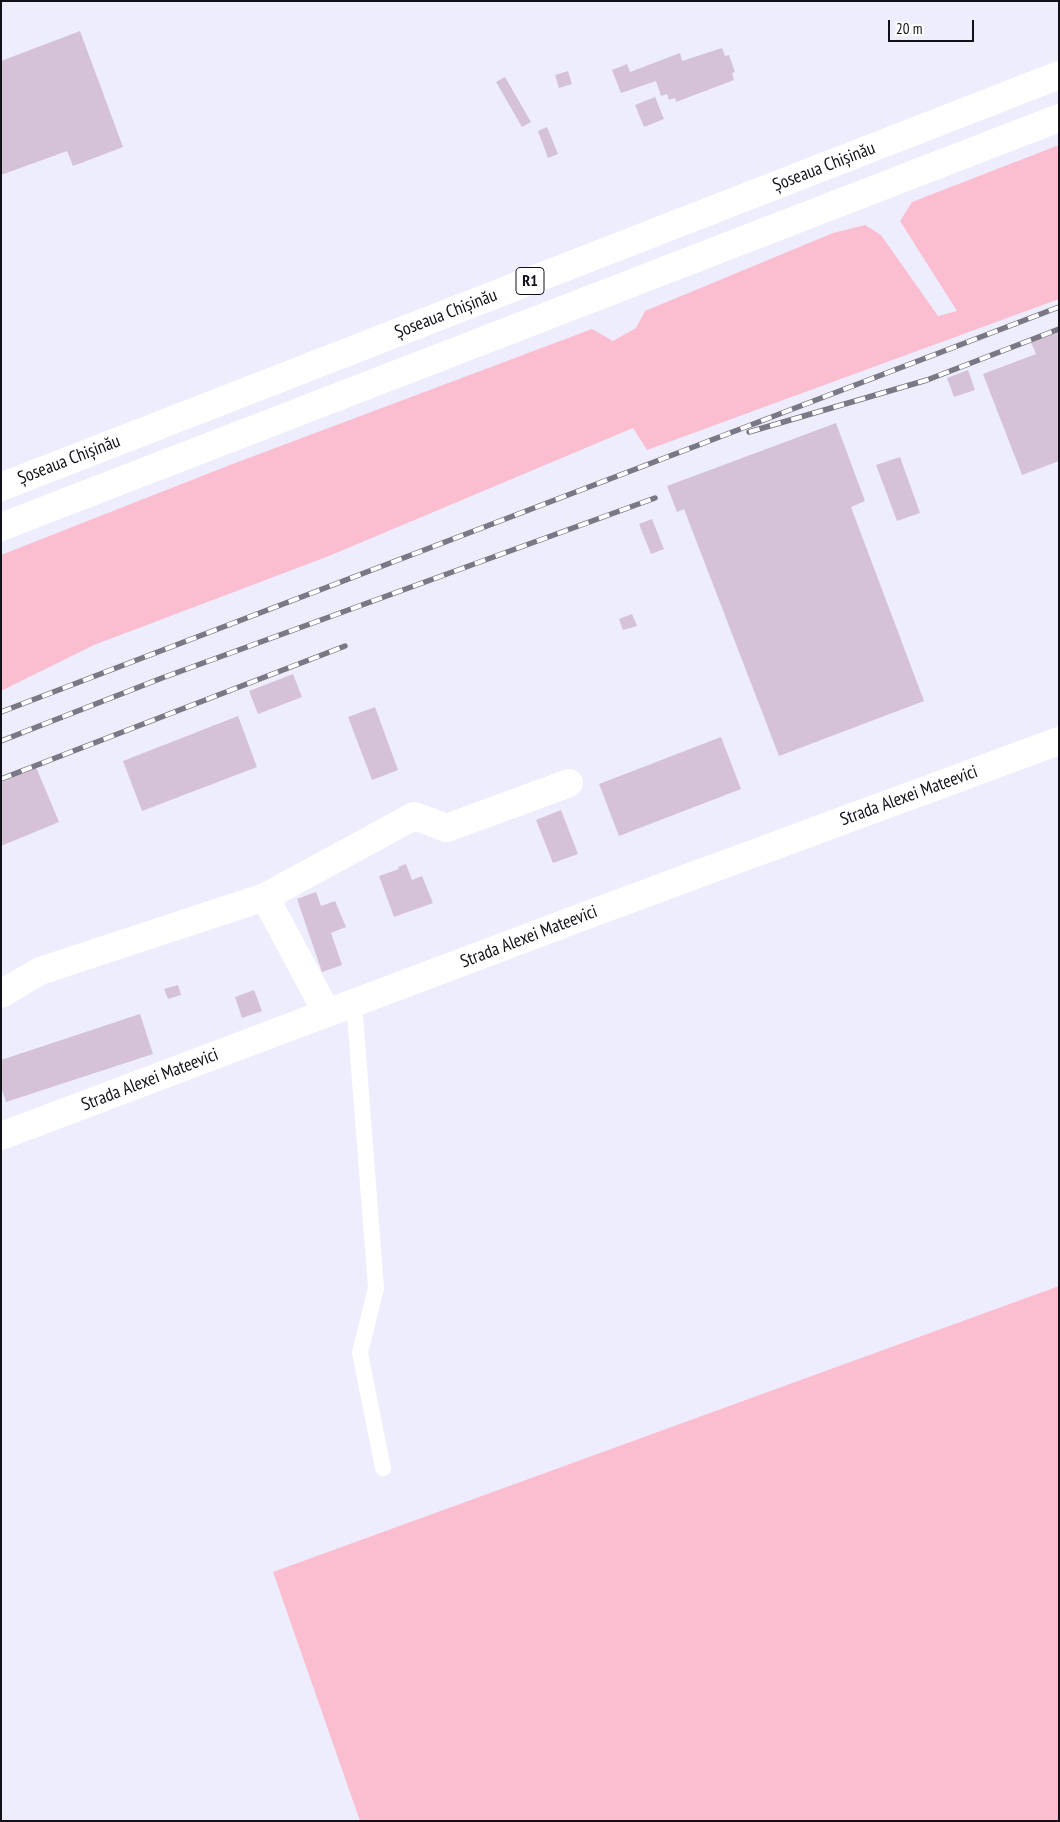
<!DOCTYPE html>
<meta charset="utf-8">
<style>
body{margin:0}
#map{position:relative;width:1060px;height:1822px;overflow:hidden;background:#eeedfd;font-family:"PT Sans Narrow",sans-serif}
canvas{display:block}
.frame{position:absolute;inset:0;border:2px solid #12111a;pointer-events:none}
.scale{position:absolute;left:888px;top:20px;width:86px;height:22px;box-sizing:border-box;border:2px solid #12111a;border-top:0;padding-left:6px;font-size:15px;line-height:18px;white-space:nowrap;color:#12111a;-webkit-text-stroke:4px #fff;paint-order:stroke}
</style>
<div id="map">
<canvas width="1060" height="1822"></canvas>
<div class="frame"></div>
<div class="scale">20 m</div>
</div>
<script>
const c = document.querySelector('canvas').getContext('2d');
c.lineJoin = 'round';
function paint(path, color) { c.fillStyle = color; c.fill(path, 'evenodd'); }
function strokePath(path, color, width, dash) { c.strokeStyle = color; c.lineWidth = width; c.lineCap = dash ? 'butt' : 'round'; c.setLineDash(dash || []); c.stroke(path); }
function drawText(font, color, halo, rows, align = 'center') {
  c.font = font + ' "PT Sans Narrow",sans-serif'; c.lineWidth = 4; c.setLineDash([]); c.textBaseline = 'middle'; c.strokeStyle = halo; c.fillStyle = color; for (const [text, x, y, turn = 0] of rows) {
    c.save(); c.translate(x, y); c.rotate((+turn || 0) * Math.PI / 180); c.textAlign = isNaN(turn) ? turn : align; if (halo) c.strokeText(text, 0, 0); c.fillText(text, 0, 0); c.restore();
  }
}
const green = new Path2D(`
 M1059 145V299L647 450 633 428 329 556 94 645 1 691V555L230 465 592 329 613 341 636 328 645 311 833 233 865 225 881 235 938 316 957 311 900 221 912 202Z
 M1059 1286V1821H360L273 1572Z`);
const building = new Path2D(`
 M80 31 123 147 73 166 67 151 1 175V61Z
 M722 48 725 56 729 55 735 72 732 73 734 80 676 102 675 98 669 100 667 94 661 96 656 81 621 93 612 70 627 64 630 72 680 53 682 61Z
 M568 71 572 84 559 88 555 75Z
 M505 77 531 122 522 127 496 82Z
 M655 97 664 119 644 127 635 105Z
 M547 127 558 154 548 158 538 131Z
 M1059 332V461L1022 475 983 374 1036 354 1031 342Z
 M968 370 975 390 954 397 947 378Z
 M836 423 865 501 851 507 924 701 779 756 684 509 677 512 667 486Z
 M900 457 920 513 897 521 876 465Z
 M652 519 664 549 651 554 639 524Z
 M632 614 637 626 623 630 619 619Z
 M293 674 302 697 258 714 249 691Z
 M375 707 398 770 372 780 348 717Z
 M238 716 257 767 142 811 123 761Z
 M721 737 741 789 619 836 599 784Z
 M36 767 59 822 1 846V782Z
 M561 810 578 854 553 863 536 820Z
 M406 864 412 880 422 876 433 903 394 917 379 876 399 869 398 867Z
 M316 892 321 906 335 901 346 927 331 933 342 965 322 972 297 899Z
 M178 985 181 995 168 999 164 989Z
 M254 990 262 1011 242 1018 235 997Z
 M140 1014 153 1054 6 1102 1 1087V1060Z`);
const lane = new Path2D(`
 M354 1003 376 1288 360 1353 383 1468`);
const street = new Path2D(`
 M265 897 327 1013
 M1 994 40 971 265 897 414 816 447 828 569 783
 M1 1136 595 912 1059 741`);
const highway = new Path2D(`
 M1 487 1059 75
 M1 527 1059 118`);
const rail = new Path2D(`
 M749 432 927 380 1059 329
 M1 712 1059 307
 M1 741 162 678 655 498
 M1 779 345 646`);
const shields = [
 [530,281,28]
];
const shieldNames = [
 ["R1",530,281]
];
const streetNames = [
 ["Șoseaua Chișinău",824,167,-21],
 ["Șoseaua Chișinău",446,314,-21],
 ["Șoseaua Chișinău",69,460,-21],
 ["Strada Alexei Mateevici",909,796,-20],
 ["Strada Alexei Mateevici",529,937,-21],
 ["Strada Alexei Mateevici",150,1080,-21]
];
paint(green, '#fabed0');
paint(building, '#d6c2d7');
strokePath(lane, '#fff', 16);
strokePath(street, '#fff', 28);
strokePath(highway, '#fff', 28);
strokePath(rail, '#797884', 5.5);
strokePath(rail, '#fff', 4, [11]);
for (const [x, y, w] of shields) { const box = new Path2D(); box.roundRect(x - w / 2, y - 13.5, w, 27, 4); c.fillStyle = '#fff'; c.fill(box); strokePath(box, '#12111a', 1); }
drawText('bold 16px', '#12111a', null, shieldNames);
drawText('18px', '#12111a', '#fff', streetNames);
</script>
